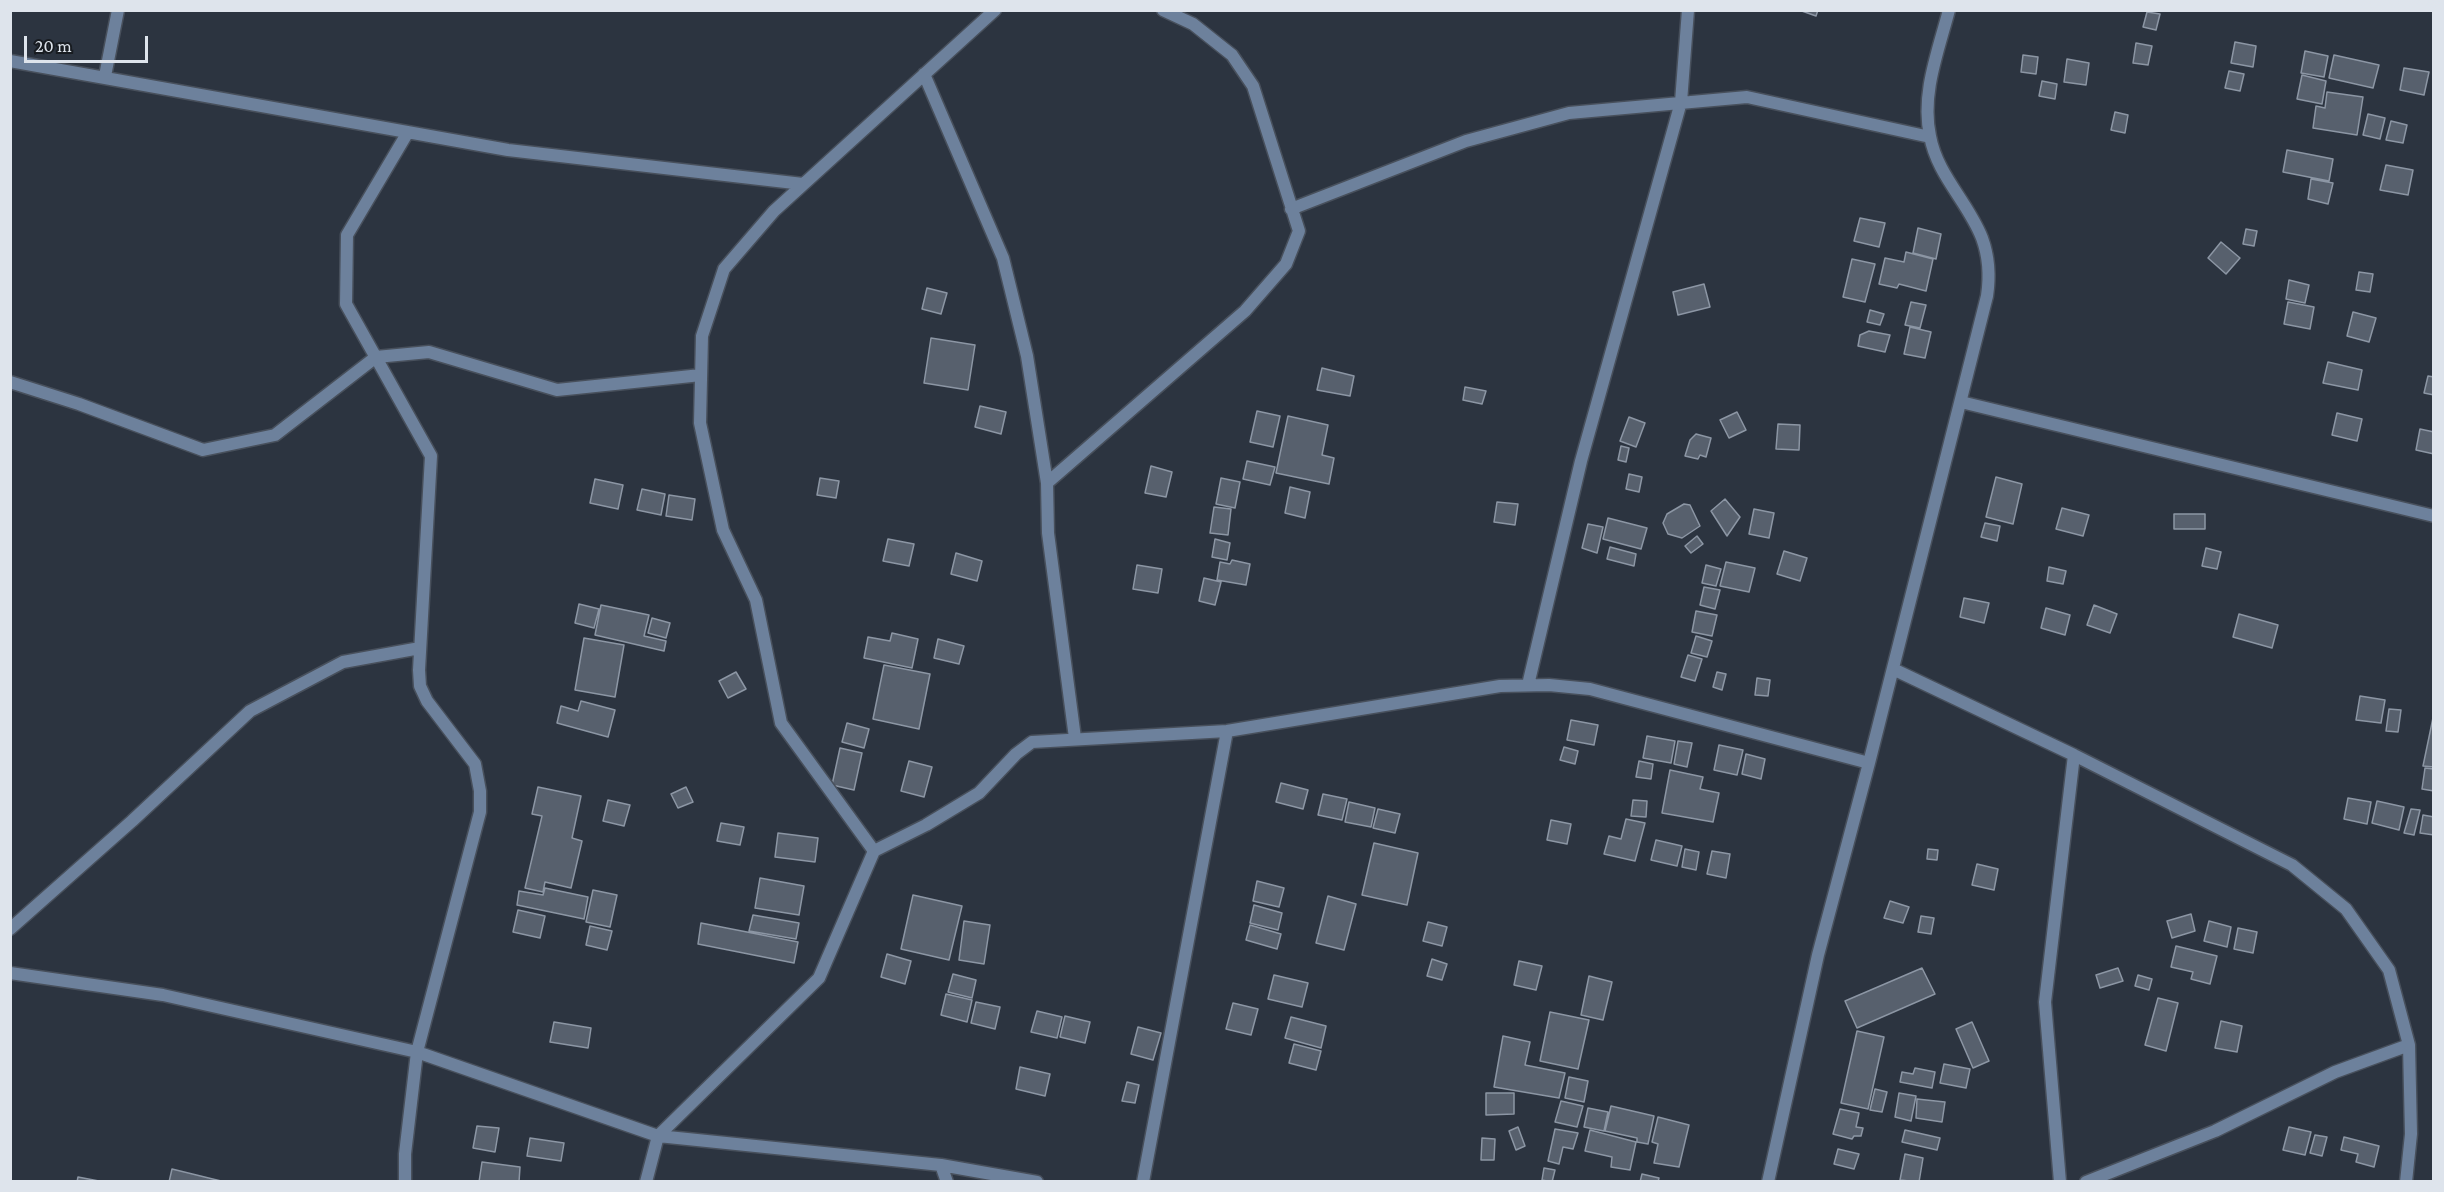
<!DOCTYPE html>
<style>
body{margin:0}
#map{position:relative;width:2444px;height:1192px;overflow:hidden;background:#2c3440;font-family:"Crimson Pro",serif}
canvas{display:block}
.frame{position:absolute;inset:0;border:12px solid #dee4ec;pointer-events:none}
.scale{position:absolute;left:24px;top:36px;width:124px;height:27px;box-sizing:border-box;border:3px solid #dee4ec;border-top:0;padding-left:8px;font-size:18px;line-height:21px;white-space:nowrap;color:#dee4ec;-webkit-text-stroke:4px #181c21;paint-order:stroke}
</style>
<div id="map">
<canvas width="2444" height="1192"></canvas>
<div class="frame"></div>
<div class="scale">20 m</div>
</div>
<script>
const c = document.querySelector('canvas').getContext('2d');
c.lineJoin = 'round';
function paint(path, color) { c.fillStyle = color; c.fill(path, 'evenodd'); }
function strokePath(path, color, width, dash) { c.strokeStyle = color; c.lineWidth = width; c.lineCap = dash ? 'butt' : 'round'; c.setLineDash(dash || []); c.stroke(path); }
const building = new Path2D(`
 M1799 10H1818L1816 16Z
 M2147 12 2160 14 2156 30 2143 27Z
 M2235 42 2256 46 2253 67 2231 63Z
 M2136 43 2152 46 2148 65 2133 63Z
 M2305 51 2328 56 2324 77 2301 73Z
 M2023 55 2038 57 2036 74 2021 72Z
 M2334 55 2379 65 2373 88 2329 78Z
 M2067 59 2089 63 2086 85 2064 82Z
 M2404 68 2429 72 2424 95 2400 90Z
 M2229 71 2244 74 2240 91 2225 88Z
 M2302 75 2326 81 2322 104 2297 99Z
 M2042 81 2057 84 2055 99 2039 96Z
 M2327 92 2363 97 2357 135 2313 128 2316 106 2325 108Z
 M2115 112 2128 115 2125 133 2111 130Z
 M2368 114 2385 118 2380 139 2363 135Z
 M2391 121 2407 125 2403 143 2386 140Z
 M2287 150 2333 159 2329 181 2283 172Z
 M2386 165 2413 170 2408 195 2380 190Z
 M2311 179 2333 183 2328 204 2308 199Z
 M1860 218 1885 223 1879 247 1854 241Z
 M1918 228 1941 234 1936 259 1913 253Z
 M2246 229 2257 231 2254 246 2243 244Z
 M2221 242 2240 258 2226 274 2208 258Z
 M1906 252 1933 259 1926 291 1899 284 1897 288 1879 284 1885 258 1904 262Z
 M1852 259 1875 264 1865 302 1843 297Z
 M2359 272 2373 274 2370 292 2356 290Z
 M2289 280 2309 285 2305 303 2286 299Z
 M1704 284 1710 307 1678 315 1673 292Z
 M927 288 947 293 941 314 922 309Z
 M1911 302 1926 305 1920 328 1905 325Z
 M2288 302 2314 307 2310 329 2284 324Z
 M1870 310 1884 314 1880 325 1867 322Z
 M2353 312 2376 318 2369 342 2347 336Z
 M1910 327 1931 332 1925 358 1904 354Z
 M1869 331 1890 335 1885 352 1858 346 1860 335Z
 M931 338 975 345 968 390 924 383Z
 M2328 362 2362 370 2358 390 2323 383Z
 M1322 368 1354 376 1350 396 1317 390Z
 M2428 376 2434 377V395L2424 393Z
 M1465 387 1486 391 1482 404 1463 400Z
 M980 406 1006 412 1001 434 975 427Z
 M1257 411 1280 416 1273 447 1250 442Z
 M1737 412 1746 430 1729 438 1720 420Z
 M2337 413 2362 419 2357 441 2332 435Z
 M1288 416 1328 425 1322 455 1334 458 1329 484 1276 473Z
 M1629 417 1645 423 1636 447 1620 441Z
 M1778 424 1800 425 1799 450 1776 449Z
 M2420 429 2434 432V454L2416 450Z
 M1696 434 1711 438 1706 457 1700 455 1698 459 1685 456 1690 440Z
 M1621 446 1629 448 1626 462 1618 460Z
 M1247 461 1275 467 1270 485 1243 479Z
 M1151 466 1172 472 1166 497 1145 493Z
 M1629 474 1642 477 1639 492 1626 489Z
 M1996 477 2022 484 2013 524 1986 517Z
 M820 478 839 481 836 498 817 495Z
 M1221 478 1240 482 1235 508 1216 504Z
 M595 479 623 485 618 509 590 503Z
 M1290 487 1310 492 1305 518 1285 513Z
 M642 489 665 494 661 515 637 510Z
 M669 495 695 499 692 520 666 516Z
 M1725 499 1740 517 1727 536 1711 511Z
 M1497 502 1518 504 1515 525 1494 522Z
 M1684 504 1690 505 1700 526 1682 538 1668 534 1663 523 1667 514Z
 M1214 507 1231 509 1228 535 1210 533Z
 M2062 508 2089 515 2083 536 2056 529Z
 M1754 509 1774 513 1769 538 1749 534Z
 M2174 514H2205V529H2174Z
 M1608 518 1647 528 1641 549 1603 539Z
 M1985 523 2000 526 1997 541 1981 537Z
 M1588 524 1603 527 1597 553 1582 548Z
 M1697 536 1703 544 1691 553 1685 546Z
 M888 539 914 544 909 566 883 561Z
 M1215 539 1230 543 1227 560 1212 557Z
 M1610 547 1636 554 1634 566 1607 559Z
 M2206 548 2221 552 2217 569 2202 566Z
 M1784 551 1807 558 1800 581 1777 574Z
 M956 553 982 561 977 581 951 574Z
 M1232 560 1250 564 1246 585 1217 580 1220 562 1230 564Z
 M1726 562 1755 568 1749 592 1720 586Z
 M1137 565 1162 569 1158 593 1133 589Z
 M1706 565 1721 569 1716 586 1702 583Z
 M2049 567 2066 571 2063 584 2047 581Z
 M1204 578 1221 582 1215 605 1199 601Z
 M1704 587 1720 590 1715 609 1700 605Z
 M1964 598 1989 603 1984 623 1960 617Z
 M579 604 599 609 594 628 575 623Z
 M601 605 649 615 644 636 666 641 664 651 595 635Z
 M2094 605 2117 614 2110 633 2087 625Z
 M2046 608 2070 615 2065 635 2041 628Z
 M1696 611 1717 615 1712 636 1692 632Z
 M2239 614 2278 625 2272 648 2233 637Z
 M652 618 670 623 666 638 648 633Z
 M892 633 918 639 912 668 864 658 868 637 890 641Z
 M1696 636 1712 641 1707 657 1691 653Z
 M584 638 624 645 615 697 575 690Z
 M938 639 964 646 959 664 934 658Z
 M1688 655 1702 659 1695 681 1681 677Z
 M884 665 930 674 919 729 873 719Z
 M736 672 746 689 728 698 719 681Z
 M1717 672 1726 674 1722 690 1713 687Z
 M1757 678 1770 680 1768 696 1755 695Z
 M2360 696 2385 700 2381 723 2356 720Z
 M581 701 615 710 608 737 557 723 561 706 578 711Z
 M2389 709 2401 710 2398 732 2386 731Z
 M2434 713V767L2423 766Z
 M1571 720 1598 725 1594 745 1567 740Z
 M847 723 869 729 864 748 842 742Z
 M1647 736 1675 741 1671 763 1643 758Z
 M1678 741 1692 743 1687 767 1674 764Z
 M1719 745 1743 750 1737 775 1714 770Z
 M1564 747 1578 751 1575 764 1560 760Z
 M840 748 862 753 854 790 832 785Z
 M1746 754 1765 759 1761 779 1742 774Z
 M909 761 932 767 924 797 901 791Z
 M1639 761 1653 764 1651 779 1636 777Z
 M2425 768 2434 769V791L2422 789Z
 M1670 770 1703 777 1700 789 1719 793 1713 822 1662 813Z
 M1281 783 1308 790 1303 809 1276 802Z
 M538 787 581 796 572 838 582 841 571 888 545 882 543 892 525 888 542 816 532 814Z
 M686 787 693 802 678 808 671 794Z
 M1323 794 1347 799 1342 820 1318 815Z
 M2348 798 2371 802 2367 824 2344 819Z
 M608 800 630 805 624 826 603 821Z
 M1633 800 1647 801 1646 817 1631 816Z
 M2377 801 2404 807 2399 830 2372 823Z
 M1349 802 1375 808 1371 827 1345 822Z
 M1378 809 1400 814 1395 833 1373 828Z
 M2411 809 2420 810 2414 835 2404 833Z
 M2423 815 2434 817V835L2420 833Z
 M1626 819 1645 823 1635 861 1604 854 1609 836 1621 839Z
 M1551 820 1571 824 1567 844 1547 840Z
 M721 823 744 827 740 845 717 841Z
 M778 833 818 838 815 862 775 857Z
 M1656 840 1682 846 1677 866 1651 860Z
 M1374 843 1418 853 1407 905 1362 895Z
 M1685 849 1699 852 1696 870 1682 867Z
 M1928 849 1938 850 1937 860 1927 859Z
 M1712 851 1730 854 1726 878 1707 874Z
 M1977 864 1998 869 1994 890 1972 885Z
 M760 878 804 886 799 915 755 908Z
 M1257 881 1284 888 1279 907 1253 901Z
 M545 888 588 897 584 919 517 905 519 891 543 895Z
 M593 890 617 895 610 927 586 922Z
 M913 895 962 906 949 960 901 949Z
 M1328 896 1356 904 1344 950 1316 943Z
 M1890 901 1909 907 1903 923 1884 918Z
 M1254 905 1282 913 1278 930 1250 923Z
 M518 910 545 916 540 938 513 932Z
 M2191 914 2195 931 2172 938 2167 921Z
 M753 915 799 923 796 939 749 931Z
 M1921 916 1934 918 1931 934 1918 932Z
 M964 921 990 925 984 964 959 960Z
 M2209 921 2231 927 2227 947 2204 941Z
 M1428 922 1447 927 1442 946 1423 941Z
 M701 923 798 942 794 963 698 944Z
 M1250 925 1281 934 1277 949 1246 940Z
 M590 926 612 931 607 950 586 945Z
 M2238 928 2257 932 2253 953 2234 949Z
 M2176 946 2217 956 2210 984 2191 979 2193 972 2171 967Z
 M887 954 911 961 905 984 881 977Z
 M1432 959 1447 964 1442 980 1427 976Z
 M1519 961 1542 966 1536 990 1514 985Z
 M1922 968 1935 994 1857 1028 1845 1001Z
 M2118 968 2123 981 2100 988 2096 975Z
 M953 974 976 980 972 998 948 992Z
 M1274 975 1308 983 1302 1007 1268 999Z
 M2138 975 2152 979 2149 990 2135 986Z
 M1589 976 1612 982 1603 1020 1581 1015Z
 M946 994 972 1000 967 1022 941 1015Z
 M2158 998 2178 1003 2166 1051 2145 1045Z
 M976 1002 1000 1007 995 1029 971 1023Z
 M1233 1003 1258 1009 1251 1035 1226 1029Z
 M1037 1011 1062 1017 1057 1038 1031 1032Z
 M1550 1012 1589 1020 1578 1069 1540 1061Z
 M1065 1016 1090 1022 1085 1043 1060 1037Z
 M1291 1017 1326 1026 1321 1048 1285 1038Z
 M2221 1021 2242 1026 2237 1052 2215 1048Z
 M554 1022 591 1028 588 1048 550 1042Z
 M1972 1022 1989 1061 1973 1068 1956 1029Z
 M1138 1027 1161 1033 1153 1060 1131 1054Z
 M1857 1031 1884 1037 1868 1109 1841 1103Z
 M1503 1036 1530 1042 1525 1065 1565 1073 1559 1098 1494 1087Z
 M1294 1044 1321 1051 1316 1070 1289 1063Z
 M1944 1064 1970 1069 1966 1088 1940 1083Z
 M1020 1067 1050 1074 1045 1096 1016 1089Z
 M1915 1068 1935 1072 1932 1088 1900 1082 1902 1072 1913 1074Z
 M1569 1077 1588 1081 1584 1102 1565 1098Z
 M1127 1082 1139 1085 1135 1103 1122 1101Z
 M1875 1089 1887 1092 1882 1112 1870 1110Z
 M1486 1093H1514V1114L1486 1115Z
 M1899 1093 1916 1096 1911 1121 1895 1117Z
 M1917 1099 1945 1102 1942 1122 1916 1118Z
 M1561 1101 1583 1106 1577 1127 1555 1122Z
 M1611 1106 1654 1116 1648 1144 1637 1142V1138L1605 1131Z
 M1588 1108 1608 1112 1604 1131 1584 1127Z
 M1840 1109 1859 1113 1856 1127 1863 1128 1861 1136H1854L1852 1139 1833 1134Z
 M1658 1117 1689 1125 1679 1167 1654 1163 1658 1144 1652 1142Z
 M477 1126 499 1128 495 1152 473 1148Z
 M1518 1127 1525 1146 1516 1150 1509 1131Z
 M2289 1127 2311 1132 2305 1155 2283 1150Z
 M1555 1129 1578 1133 1573 1149 1563 1147 1559 1164 1548 1161Z
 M1590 1130 1636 1142 1630 1170 1611 1167 1612 1157 1585 1151Z
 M1905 1130 1940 1138 1937 1150 1902 1142Z
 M2315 1135 2327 1137 2322 1156 2310 1153Z
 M2344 1137 2379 1146 2374 1167 2356 1162 2358 1154 2341 1150Z
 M530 1138 564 1143 561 1161 527 1156Z
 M1482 1138 1495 1139 1494 1160H1481Z
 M1838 1149 1859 1154 1854 1169 1834 1164Z
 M1905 1154 1923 1158 1919 1182 1900 1180Z
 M482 1162 520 1167 519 1182H479Z
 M1544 1168 1555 1170 1552 1182 1542 1180Z
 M172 1169 225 1182H169Z
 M1642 1174 1659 1178 1658 1182H1640Z
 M78 1177 104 1182H77Z`);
const street = new Path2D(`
 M10 61 508 150 803 184
 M924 74 1003 258 1027 356 1047 483 1048 533 1075 738
 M105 76 118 10
 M408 132 347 235 346 304 431 456 419 670 420 686 427 701 475 764 480 791V812L417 1052 658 1136 941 1165 1037 1182
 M1291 209 1466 141 1569 113 1747 97 1930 137
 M10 382 79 404 203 450 275 435 376 357 429 352 557 390 701 375
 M1961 402 2434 516
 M1047 483 1245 311 1286 264 1299 231 1253 86 1232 55 1193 24 1163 10
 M1893 669 2074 755 2292 865 2346 909 2389 970 2409 1045 2411 1134 2406 1182
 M1528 685 1581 461 1681 102 1688 10
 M874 851 926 825 979 793 1016 754 1032 742 1227 731 1500 686 1549 685 1590 689 1869 763
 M10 929 132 821 250 711 343 662 420 648
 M10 973 163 995 417 1052 405 1154V1182
 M941 1165 947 1182
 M646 1182 658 1136 819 978 874 851 781 723 756 600 723 530 700 423 702 336 724 269 774 211 995 10
 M1143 1182 1227 731
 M1768 1182 1818 955 1869 763 1987 296C1990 276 1989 257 1982 238 1968 202 1937 175 1930 136 1921 94 1938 52 1949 10
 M2060 1182 2045 1002 2074 755
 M2086 1182 2215 1131 2335 1072 2409 1045`);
paint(building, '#57606d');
strokePath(building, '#8c96a4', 1.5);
strokePath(street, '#48505c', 15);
strokePath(street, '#6d819c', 12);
</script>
